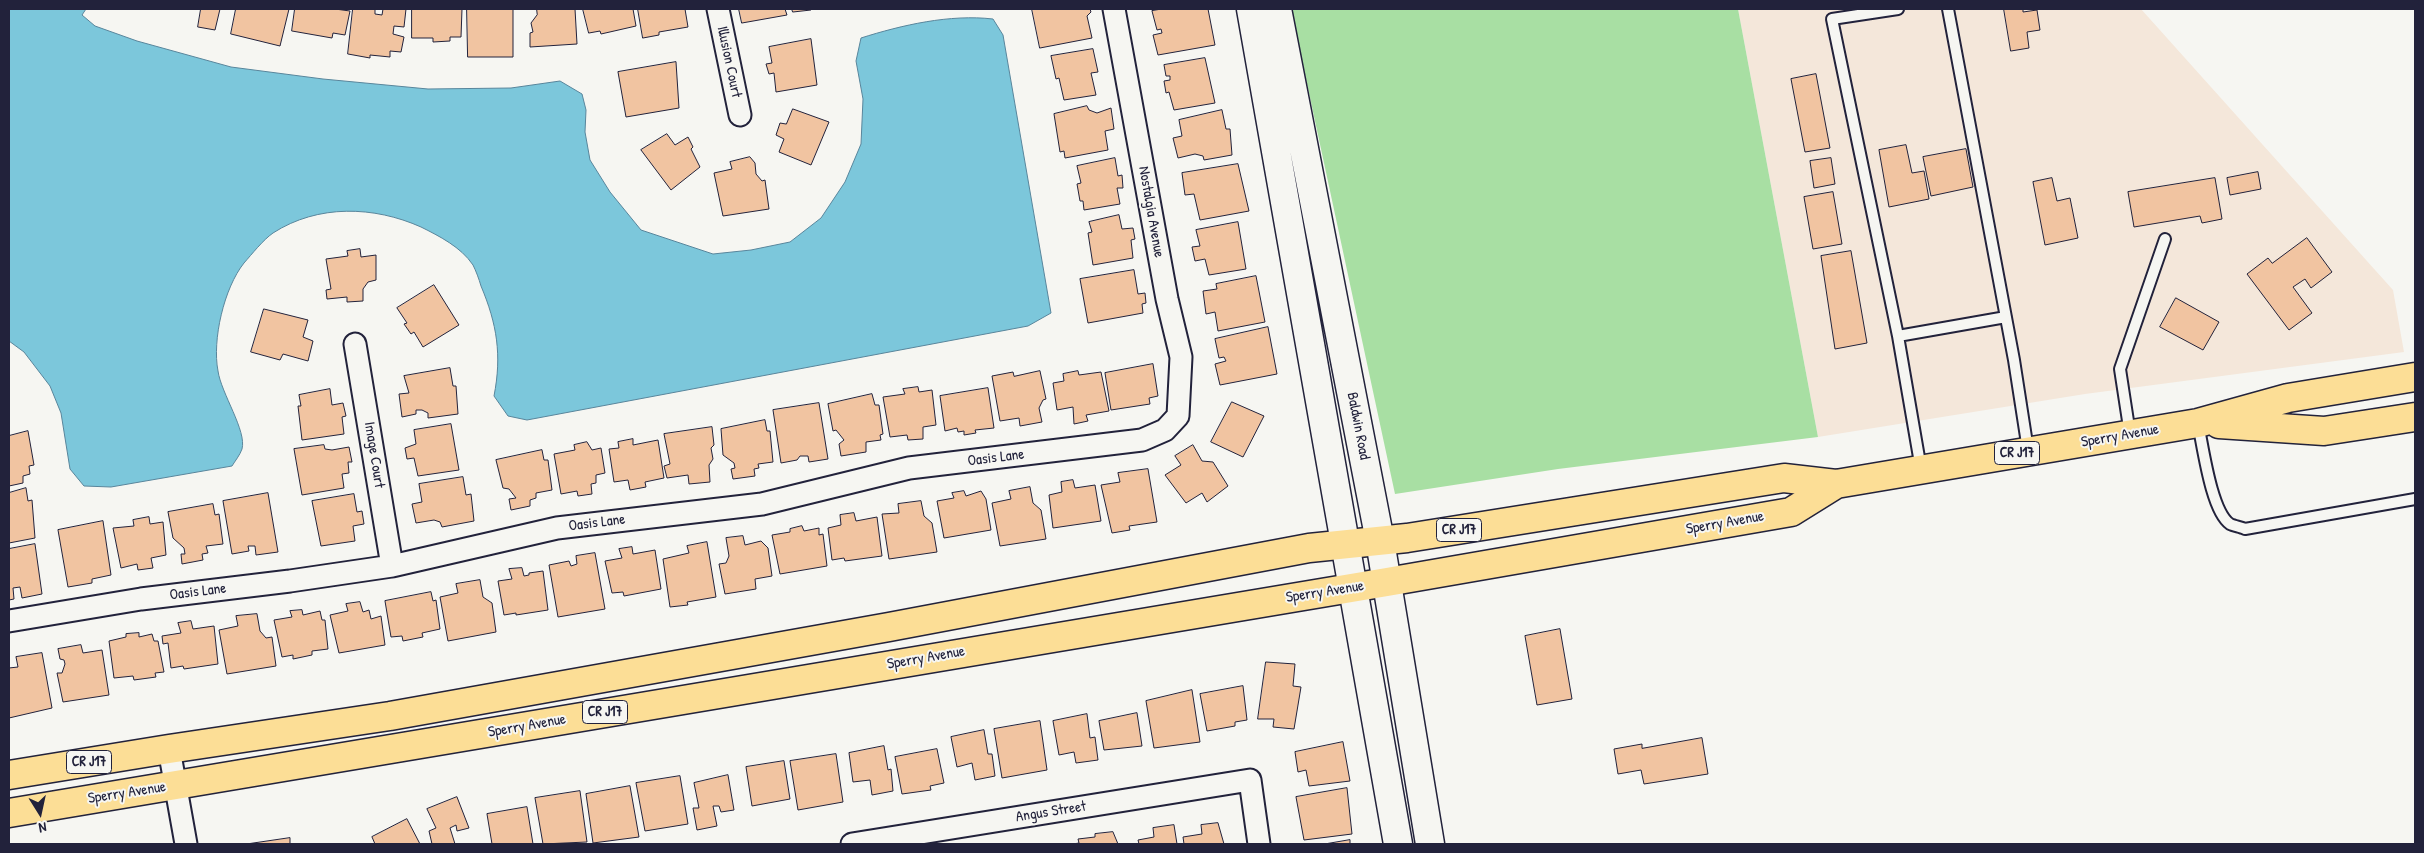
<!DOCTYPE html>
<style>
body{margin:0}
#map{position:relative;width:2424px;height:853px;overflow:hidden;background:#f6f6f2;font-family:"Patrick Hand",sans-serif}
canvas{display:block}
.frame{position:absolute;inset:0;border:10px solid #22223b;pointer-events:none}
.north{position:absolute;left:15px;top:788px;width:50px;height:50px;-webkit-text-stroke:4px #f6f6f2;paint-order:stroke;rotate:170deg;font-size:14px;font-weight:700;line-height:20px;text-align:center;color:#22223b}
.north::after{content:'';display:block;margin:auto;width:18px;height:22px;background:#22223b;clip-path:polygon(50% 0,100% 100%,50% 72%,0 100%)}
</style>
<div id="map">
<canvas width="2424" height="853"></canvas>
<div class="frame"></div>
<div class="north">N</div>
</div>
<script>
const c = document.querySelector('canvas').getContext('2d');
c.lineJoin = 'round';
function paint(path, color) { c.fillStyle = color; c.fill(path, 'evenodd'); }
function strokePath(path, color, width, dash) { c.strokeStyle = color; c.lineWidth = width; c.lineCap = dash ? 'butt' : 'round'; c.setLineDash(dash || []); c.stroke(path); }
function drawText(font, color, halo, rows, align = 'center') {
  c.font = font + ' "Patrick Hand",sans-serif'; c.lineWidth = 4; c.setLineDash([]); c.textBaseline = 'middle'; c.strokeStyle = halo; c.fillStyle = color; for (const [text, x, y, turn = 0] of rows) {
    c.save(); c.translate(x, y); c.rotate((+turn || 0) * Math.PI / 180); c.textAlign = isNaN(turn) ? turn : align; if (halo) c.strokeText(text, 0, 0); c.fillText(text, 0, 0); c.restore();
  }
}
const built = new Path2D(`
 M1738 9H2141L2393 290 2404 352 2085 394 1818 437Z`);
const green = new Path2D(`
 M1291 9H1738L1818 437 1558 469 1395 494Z`);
const water = new Path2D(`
 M9 9H86L82 15 95 26 137 41 231 67 323 79 428 89 511 88 560 81 582 94 586 110 585 132 590 160 610 192 641 230 713 254 751 250 790 242 821 218 845 182 861 144 863 99 856 61 861 38C902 25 950 14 993 19L1003 35 1051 313 1028 326 527 420 508 416 494 396C502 355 497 324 481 286 479 279 476 271 473 265 461 247 439 236 421 227 374 206 318 204 273 233 263 240 252 254 244 263 224 288 212 340 218 371 221 393 247 431 242 449 240 455 235 461 232 466L111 487 84 486 70 469 61 413 50 386 24 352 9 341Z`);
const building = new Path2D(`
 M201 9H220L215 30 198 27Z
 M236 9H289L280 46 231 34Z
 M295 9H335L350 11 345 35 333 33 332 38 292 31Z
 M353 9H375V14L382 15 383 9H406L404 27 394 26 393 34 404 37 401 52 390 51V57L370 55V58L348 54Z
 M412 9H462L461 37H450V41L433 42V38H412Z
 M467 9H513V57H468Z
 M537 9H575L577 44 530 47V33L533 32 531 23 537 15Z
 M583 9H633L636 26 601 34 600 31 589 33Z
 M638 9H685L688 27 659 32V35L643 38Z
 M739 9H785L787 15 742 23Z
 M792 9H811V10L793 12Z
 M1032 9H1090L1091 12 1087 16 1092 38 1040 48Z
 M1162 9H1208L1215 45 1158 55 1153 35 1162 33 1161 29 1157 30 1152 11Z
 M2004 9H2023V12L2037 10 2040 30 2027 32 2029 48 2011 51Z
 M811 39 817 85 776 92 774 73 769 74 766 64 772 63 769 47Z
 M1093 49 1098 72 1091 73 1096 95 1064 100 1059 78 1056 79 1051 56Z
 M1205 58 1215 103 1174 110 1169 92 1166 93 1164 81 1170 80V76H1166L1164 65Z
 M676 62 679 108 626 117 618 72Z
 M1816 74 1830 148 1805 152 1791 79Z
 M1087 106 1089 110 1097 113 1111 108 1114 129 1105 131 1108 150 1065 158 1064 151 1060 152 1054 114Z
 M793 109 829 122 811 165 779 152 784 139 776 135 780 123 786 124Z
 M1222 110 1226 129H1230L1232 155 1204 160 1203 156 1195 154 1178 158 1173 138 1182 136 1179 120Z
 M667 134 675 145 688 137 693 147 691 149 700 167 671 190 641 150Z
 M1906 145 1912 173 1924 171 1929 199 1889 207 1879 150Z
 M1966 149 1973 187 1931 196 1923 157Z
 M750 157 755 163 756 174 762 181 765 180 769 209 723 216 714 173 732 169 730 162Z
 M1115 158 1118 176 1122 175 1123 188H1117L1120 204 1084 210 1083 201H1080L1077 184 1081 183 1077 166Z
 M1831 158 1835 184 1814 188 1810 161Z
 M1238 164 1249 211 1200 220 1194 194 1185 195 1182 173Z
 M2258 172 2261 189 2230 195 2227 178Z
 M2052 178 2057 201 2070 198 2078 238 2045 245 2033 182Z
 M2215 178 2222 219 2202 223 2200 216 2134 227 2128 192Z
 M1833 192 1842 244 1813 249 1804 197Z
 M1119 215 1122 229 1133 228 1135 239 1131 240 1133 258 1093 265 1088 233 1092 232 1089 222Z
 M1238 222 1246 269 1209 275 1205 259 1195 261 1192 247 1200 246 1196 230Z
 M2307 238 2332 272 2311 288 2305 279 2293 287 2312 313 2289 330 2247 274 2268 258 2272 263Z
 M360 249 361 257 376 255V280L368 282 363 289V301L347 302V297L327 299 326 290 331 289 326 259 348 256 347 251Z
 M1851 251 1867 343 1835 349 1821 256Z
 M1134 270 1138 294 1145 293 1146 303 1142 304 1143 313 1088 323 1080 279Z
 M1256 276 1265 322 1218 331 1215 312 1206 314 1203 291 1217 289 1216 284Z
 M434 285 459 325 423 347 414 332 411 334 404 324 407 323 397 308Z
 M2176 298 2219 322 2203 350 2160 327Z
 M264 309 308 320 303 337 313 341 308 361 283 354 280 360 251 352Z
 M1268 327 1277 374 1220 385 1215 364 1226 361 1224 357 1219 358 1215 339Z
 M1153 364 1158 396 1149 398 1150 404 1111 410 1105 373Z
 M450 368 453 386H456L458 414 428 418V413L422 410H416V414L402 417 399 394 409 393 404 376Z
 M1040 371 1046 399 1043 400 1039 408 1042 422 1020 426 1019 418 1000 421 992 376 1013 372 1014 376Z
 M1078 371 1079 375 1101 372 1109 411 1086 415 1088 421 1074 424 1073 407 1057 410 1053 383 1064 381 1063 374Z
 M918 387 919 392 932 390 936 425 923 427V439L908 440 907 435 890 437 883 397 905 394 903 389Z
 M988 388 994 428 975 430 976 433 964 435V431L958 432 957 428 945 431 940 396Z
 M330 389 332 405 343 403 346 416 342 417 344 434 302 440 298 406H301L299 395Z
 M872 394 875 405H879L883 434 880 435 881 440 866 442V452L841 456 839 444 844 440 836 430 833 431 828 404Z
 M1232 402 1264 416 1243 457 1211 442Z
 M819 403 828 459 809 462 808 456H800L797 460 781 463 773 410Z
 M765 420 767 431H770L773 462 758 464 759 468 754 469 755 476 733 479 731 469 735 468 734 463 723 455 721 429Z
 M451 424 459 470 418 476 414 458 407 459 405 448 416 444 414 430Z
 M712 427 714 445 711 448 713 459 709 465 710 482 689 484 688 475 667 478 664 466 670 464 664 434Z
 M28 431 34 465 29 466 30 474 23 476V483L9 486V436Z
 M633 439V445L658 440 664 478 645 482 646 487 630 490 628 480 614 482 609 449 619 448 618 442Z
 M587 442 592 450 601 448 605 473 596 475V483L591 484 592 494 578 496 577 491 561 494 554 454 575 450 574 445Z
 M324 445 325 449 332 450 349 447 352 462H348L349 473 342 474 344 488 302 495 294 449Z
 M1193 445 1202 461 1213 462 1228 486 1207 502 1202 493 1186 503 1165 475 1181 465 1175 456Z
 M542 450 544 460H548L552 490 536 493V498L530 500V506L511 510 509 499 516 498 509 489 503 488 496 460Z
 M1148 469 1157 522 1129 526 1130 530 1112 533 1101 485 1120 482 1118 473Z
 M463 477 466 495 471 494 474 521 442 527 440 522 434 520 416 523 412 504 422 502 419 484Z
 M1073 480 1075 488 1095 485 1101 521 1053 528 1049 495 1062 492 1061 482Z
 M1030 487 1033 503 1041 510 1046 539 1000 546 992 503 1011 499 1009 491Z
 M26 488 28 501 32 500 35 538 9 543V493Z
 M964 491 966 496 981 491 986 499 991 530 944 538 937 501 954 498 952 493Z
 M268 493 278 552 256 555 255 546H248L249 551 232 554 223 501Z
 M354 494 357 512 362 511 364 524 353 526 355 541 321 546 312 501Z
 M921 501 924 516 932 523 937 552 889 559 882 514 899 513 898 504Z
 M213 504 215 515 219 514 223 544 206 546 208 553 202 554 203 560 182 564 181 554H185L184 548 173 538 168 512Z
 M854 513 856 521 877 517 882 556 845 561 844 558 832 560 828 528 841 525 840 515Z
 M149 517 150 524 163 522 166 555 151 558 153 568 138 570 137 564 121 568 113 528 134 526 133 520Z
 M103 521 111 575 92 579V583L68 587 58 530Z
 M802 526 804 531 819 528V535L823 534 827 566 780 574 772 535 790 532V529Z
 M743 536 745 545 761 541 768 548 772 576 755 579 756 589 725 594 719 564 726 563 729 556 726 538Z
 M707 542 716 597 687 602 688 605 670 607 663 559 689 553 687 546Z
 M35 544 42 594 22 598 20 587 13 588 14 599 9 600V549Z
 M632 547 633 554 655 550 661 589 624 596 623 592 612 593 605 561 622 558 619 549Z
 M595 553 605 609 558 617 549 565 569 561 571 566 577 564 576 556Z
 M522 568 524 576 529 575V573L543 571 548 610 516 615V613L504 615 498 581 512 579 509 569Z
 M480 580 483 597 492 603 496 632 448 641 440 597 458 593 456 584Z
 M431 592 433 601 436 600 440 629 422 633 423 637 403 641 402 636 391 637 385 601Z
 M360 602 363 612 369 610 371 619 381 616 385 645 339 653 330 615 348 611 346 604Z
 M302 610 303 615 320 611 322 620H325L328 649 312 651V655L293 659V655L282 657 274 620 292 617 290 611Z
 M257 614 260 631 266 638 272 637 276 666 227 674 219 630 238 626 236 616Z
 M191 621 193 629 214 626 218 664 184 669 183 666 171 668 168 643 163 644 162 636 181 633 178 623Z
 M1560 629 1572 699 1537 705 1525 636Z
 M139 633V637L152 634 154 641H158L164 672 155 673 156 677 134 680 133 676 114 678 109 641 126 637V634Z
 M81 645 83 653 102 650 109 695 63 702 57 673H62L65 664 64 660 60 659 58 649Z
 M42 653 52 708 9 718V668L18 667 16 657Z
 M1266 662 1295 664 1293 686 1301 687 1294 729 1273 727 1274 719H1258Z
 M1243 686 1247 720 1235 722V726L1207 731 1200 694Z
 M1192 690 1200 742 1154 748 1146 701Z
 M1137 713 1142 746 1104 750 1099 721Z
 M1087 714 1090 738 1095 737 1098 760 1076 763 1074 752 1059 755 1053 721Z
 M1040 721 1047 770 1002 778 994 729Z
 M984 730 988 754H992L995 776 975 780 972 763 957 767 951 737Z
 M1702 738 1708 774 1644 784 1641 770 1618 774 1614 749 1642 744V748Z
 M1343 742 1350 781 1309 786 1306 770 1298 772 1295 752Z
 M884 746 888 770 891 769 893 791 872 795 870 780 853 782 849 753Z
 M937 749 944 783 930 786 931 790 902 794 895 757Z
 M836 754 843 802 798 810 790 761Z
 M784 761 790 799 752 806 746 767Z
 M728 775 734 810 721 812 719 806H713L717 826 697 830 693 808H699L694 783Z
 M680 776 688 824 645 831 636 783Z
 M630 786 639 837 593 843 586 794Z
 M1347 788 1352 834 1304 840 1296 797Z
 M580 791 587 842 543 844 535 798Z
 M457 797 469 828 457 831 456 825 450 828 455 844H432L429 831 436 828 427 809Z
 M527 807 533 844H492L487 814Z
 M407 819 420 844H375L372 837Z
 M1218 823 1224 844H1184L1183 837 1202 834 1201 825Z
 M1174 825 1177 844H1139L1138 840 1154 837 1153 828Z
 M1113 832 1118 844H1073L1079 843 1078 839 1095 837V834Z
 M290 838V844H247Z
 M1350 840V844H1325Z`);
const service = new Path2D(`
 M1898 9 1832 19 1898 336 1921 469
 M1948 9 2014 360 2028 450
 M1898 336 2006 317
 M2198 424C2203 446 2211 511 2230 524 2234 526 2241 527 2245 529L2415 499
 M2130 434 2120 369 2165 239`);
const minor = new Path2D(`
 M718 9 740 115
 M355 344 392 566
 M9 621 141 599 290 581 392 566 557 528 762 504 909 468 1142 440 1165 430 1178 416 1181 357 1167 299 1114 9
 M169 749 186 844
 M852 844 1250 780 1259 844`);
const secondary = new Path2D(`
 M1251 9 1398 844
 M1277 9 1380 541 1430 844`);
const primary = new Path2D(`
 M2219 424 2324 431 2415 417
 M9 775 169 749 390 716 889 627 1309 548 1407 538 1784 478 1836 484 2198 423 2288 398 2415 377
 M9 813 1387 582 1791 512 1836 484`);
const shields = [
 [2017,453,45],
 [1459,530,45],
 [605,712,45],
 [89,762,45]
];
const shieldNames = [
 ["CR J17",2017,453],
 ["CR J17",1459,530],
 ["CR J17",605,712],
 ["CR J17",89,762]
];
const streetNames = [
 ["Illusion Court",729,62,78],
 ["Nostalgia Avenue",1151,212,80],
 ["Baldwin Road",1358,426,79],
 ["Sperry Avenue",2120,436,-10],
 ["Image Court",374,455,81],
 ["Oasis Lane",996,458,-7],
 ["Oasis Lane",597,523,-7],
 ["Sperry Avenue",1725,523,-10],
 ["Oasis Lane",198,592,-7],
 ["Sperry Avenue",1325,592,-9],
 ["Sperry Avenue",926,658,-10],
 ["Sperry Avenue",527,726,-10],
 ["Sperry Avenue",127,793,-9],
 ["Angus Street",1051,812,-9]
];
paint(built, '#f4e7da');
paint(green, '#a8dfa3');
paint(water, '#7cc7db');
strokePath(water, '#58859b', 1);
paint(building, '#f1c4a1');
strokePath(building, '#22223b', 1);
strokePath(service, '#22223b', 14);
strokePath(minor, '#22223b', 25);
strokePath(secondary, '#22223b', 31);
strokePath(primary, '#22223b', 31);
strokePath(service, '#f6f6f2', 10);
strokePath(minor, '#f6f6f2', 21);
strokePath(secondary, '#f6f6f2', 28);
strokePath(primary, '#fcde96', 28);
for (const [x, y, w] of shields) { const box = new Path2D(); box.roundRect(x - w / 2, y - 11.5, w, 23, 4); c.fillStyle = '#f6f6f2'; c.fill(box); strokePath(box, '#22223b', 1); }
drawText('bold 14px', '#22223b', null, shieldNames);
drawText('15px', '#22223b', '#f6f6f2', streetNames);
</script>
